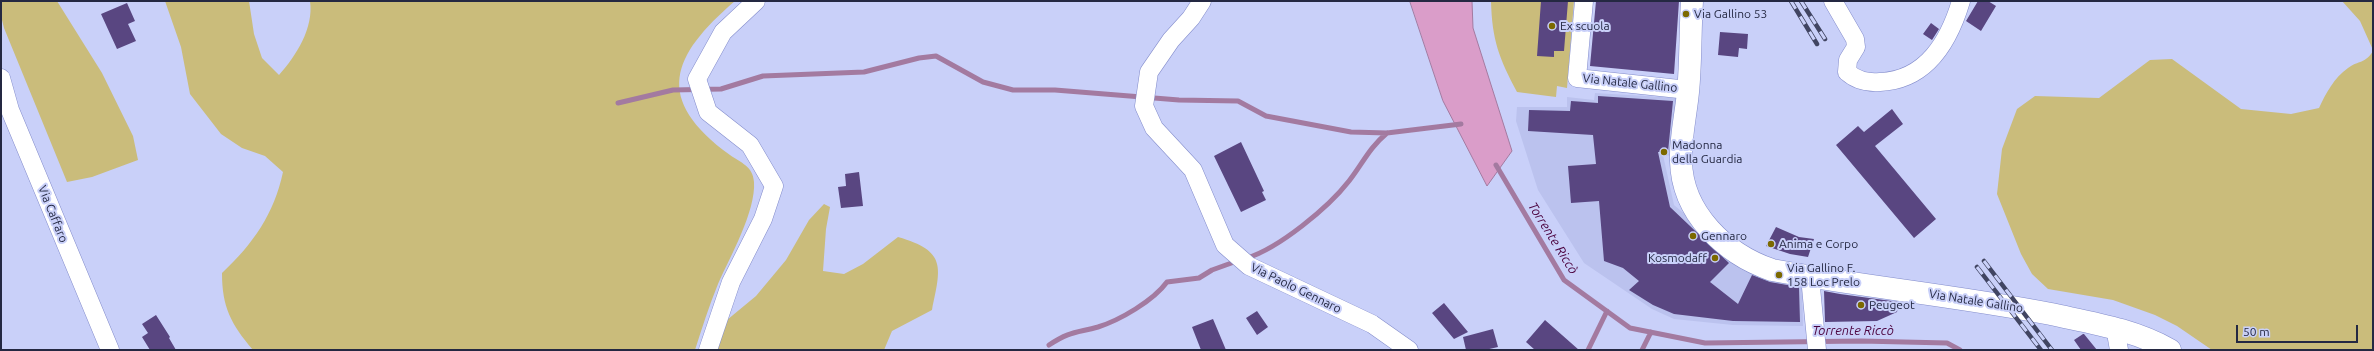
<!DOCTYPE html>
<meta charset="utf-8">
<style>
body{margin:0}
#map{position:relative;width:2374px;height:351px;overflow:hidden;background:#c9d0f9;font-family:Ubuntu,sans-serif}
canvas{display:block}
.frame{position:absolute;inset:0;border:2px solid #242842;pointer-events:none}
.scale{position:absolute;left:2236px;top:325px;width:122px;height:18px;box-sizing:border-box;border:2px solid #242842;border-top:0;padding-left:5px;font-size:12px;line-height:14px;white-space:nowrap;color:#242842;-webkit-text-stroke:3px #c9d0f9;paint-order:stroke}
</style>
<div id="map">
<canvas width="2374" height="351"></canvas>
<div class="frame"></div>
<div class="scale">50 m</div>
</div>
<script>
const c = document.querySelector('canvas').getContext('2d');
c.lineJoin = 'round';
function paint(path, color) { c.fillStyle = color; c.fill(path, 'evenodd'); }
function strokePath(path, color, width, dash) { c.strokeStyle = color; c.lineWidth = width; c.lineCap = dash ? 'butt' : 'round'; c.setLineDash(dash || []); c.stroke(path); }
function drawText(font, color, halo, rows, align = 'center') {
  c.font = font + ' Ubuntu,sans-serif'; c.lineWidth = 4; c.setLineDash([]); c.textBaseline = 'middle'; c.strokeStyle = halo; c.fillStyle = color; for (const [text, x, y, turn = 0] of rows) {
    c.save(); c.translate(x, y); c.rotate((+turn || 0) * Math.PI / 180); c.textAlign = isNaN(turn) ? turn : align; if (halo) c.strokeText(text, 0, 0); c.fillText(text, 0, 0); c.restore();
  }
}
const built = new Path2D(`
 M1595 93 1678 98 1674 156 1663 155 1674 205 1692 220 1802 284 1803 326 1733 325 1674 319 1652 309 1584 263 1538 190 1516 121 1517 107H1567V97L1594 100Z`);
const green = new Path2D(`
 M1 1H57L102 73 133 136 138 160 92 177 67 182 4 28 1 16Z
 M165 1H249L254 34 262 58 279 75C296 56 314 28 310 1H735C671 56 653 99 730 155 741 163 753 166 754 182 756 211 730 257 718 284 709 306 702 328 695 350H253C231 324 222 307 222 273 253 244 274 214 283 172L265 156 242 148 221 134 190 94 181 47Z
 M1491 1H1574L1567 88 1557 86 1556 97 1517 92C1499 58 1492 40 1491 1Z
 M2342 1H2373V50L2360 21Z
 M2373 51V350H2212L2177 326 2155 315 2113 300 2048 289 2032 274 2021 254 1997 194 2002 149 2017 109 2035 96 2099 98 2150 60 2172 59 2241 109 2291 114 2319 108C2326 93 2334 78 2348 68 2359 60 2365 64 2373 51Z
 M824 204 830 207 826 229 823 271 844 274 863 264 898 237C947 251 941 267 932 310L892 331 884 350H713L727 320 756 296 786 260 809 220Z`);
const water = new Path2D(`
 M1410 1H1472L1473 28 1512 151 1487 186 1443 101Z`);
const stream = new Path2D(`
 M618 103 673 90 721 89 763 76 864 72 919 58 936 56 983 82 1013 90H1055L1179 100 1238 101 1266 116 1351 132 1387 133 1461 124
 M1496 165 1564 280 1630 328 1705 343 1861 341 1947 343 1960 350
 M1247 258C1279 248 1328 208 1349 181 1363 163 1369 148 1387 133
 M1049 345C1070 331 1076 333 1098 327 1120 320 1153 301 1167 282L1199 278 1212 270 1237 261
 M1588 350 1607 311
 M1642 350 1651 332`);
const building = new Path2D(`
 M1541 1H1568L1564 51H1554V57L1537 56Z
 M1596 1H1679L1674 74 1590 66Z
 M1978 1H1988L1996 6 1981 31 1966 21Z
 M127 3 135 21 128 24 136 41 117 49 101 14Z
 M1931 23 1939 29 1932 40 1923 34Z
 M1720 32 1748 34 1747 49 1739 48 1738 57 1718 55Z
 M1598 96 1673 101 1668 152H1658L1670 207 1729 263 1710 282 1738 304 1752 275 1770 282 1799 287 1800 322 1733 321 1674 314 1653 305 1629 290 1639 281 1623 268 1604 261 1599 201 1571 203 1568 166 1596 164 1593 135 1528 131 1529 110 1570 111 1571 101 1598 103Z
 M1892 109 1903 124 1875 146 1936 219 1914 238 1836 145 1858 126 1864 132Z
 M1241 142 1264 191 1262 192 1266 200 1241 212 1214 156Z
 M859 172 863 206 841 208 838 187 846 186 845 174Z
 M1776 227 1799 237 1814 239 1808 257 1790 254 1766 246Z
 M1824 291 1840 294 1899 302 1897 312 1877 321 1825 322Z
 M1444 303 1468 332 1454 339 1432 313Z
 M1257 311 1268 327 1257 335 1246 318Z
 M156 315 170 337 169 338 176 350H150L142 337 148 333 142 324Z
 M1213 319 1226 350H1201L1192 327Z
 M1545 320 1579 350H1535L1526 342Z
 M1493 329 1498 347 1485 350H1466L1463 337Z
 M2083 334H2084L2097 350H2081L2074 340Z`);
const minor = new Path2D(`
 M1202 1 1191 18 1171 40 1149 72 1144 106 1154 128 1193 170 1225 245 1249 266 1372 324 1409 350
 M1584 1 1577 78 1688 90
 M1833 1 1855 39 1856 47 1848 60 1847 72C1857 81 1867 83 1880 82 1927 80 1949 41 1961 1
 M1 78 10 110 110 350
 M1810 277 1817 350
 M2115 327 2119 350
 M708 350 731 282 763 219 774 186 750 145 708 112 697 79 723 32 756 1`);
const major = new Path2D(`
 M1692 1C1690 31 1691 62 1688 92 1686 114 1680 139 1681 161 1682 213 1725 254 1772 270 1865 287 1959 296 2051 314 2092 323 2133 329 2170 350`);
const rail = new Path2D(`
 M1791 1 1817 44
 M1801 1 1825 39
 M1984 261 2052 350
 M1977 267 2041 350`);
const markers = [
 [1686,14,4,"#7c6900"],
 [1552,26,4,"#7c6900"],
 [1664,152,4,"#7c6900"],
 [1693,236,4,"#7c6900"],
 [1771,244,4,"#7c6900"],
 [1715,258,4,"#7c6900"],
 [1779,275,4,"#7c6900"],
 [1861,305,4,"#7c6900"]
];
const poiNames = [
 ["Via Gallino 53",1694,14],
 ["Ex scuola",1560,26],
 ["Madonna",1672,145],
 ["della Guardia",1672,159],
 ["Gennaro",1701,236],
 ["Anima e Corpo",1779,244],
 ["Kosmodaff",1707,258,"right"],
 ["Via Gallino F.",1787,268],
 ["158 Loc Prelo",1787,282],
 ["Peugeot",1869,305]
];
const streetNames = [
 ["Via Natale Gallino",1630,83,6],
 ["Via Caffaro",53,214,68],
 ["Via Paolo Gennaro",1296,288,26],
 ["Via Natale Gallino",1976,301,9]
];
const waterNames = [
 ["Torrente Riccò",1553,238,58],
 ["Torrente Riccò",1853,331]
];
paint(built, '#bbc2ee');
paint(green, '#cabc7b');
paint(water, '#da9dc9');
strokePath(water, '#a37aa0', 1);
strokePath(stream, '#a37aa0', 5);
paint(building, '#594681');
strokePath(minor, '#838ccb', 19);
strokePath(major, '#838ccb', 23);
strokePath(minor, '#fff', 18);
strokePath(major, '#fff', 22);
strokePath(rail, '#414562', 4.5);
strokePath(rail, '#c9d0f9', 3, [9]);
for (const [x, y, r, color] of markers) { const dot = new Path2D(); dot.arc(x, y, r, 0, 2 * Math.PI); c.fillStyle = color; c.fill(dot); strokePath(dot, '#c9d0f9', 1.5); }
drawText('12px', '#242842', '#c9d0f9', poiNames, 'left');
drawText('12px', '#242842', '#c9d0f9', streetNames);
drawText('italic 13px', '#4b023e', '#c9d0f9', waterNames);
</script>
